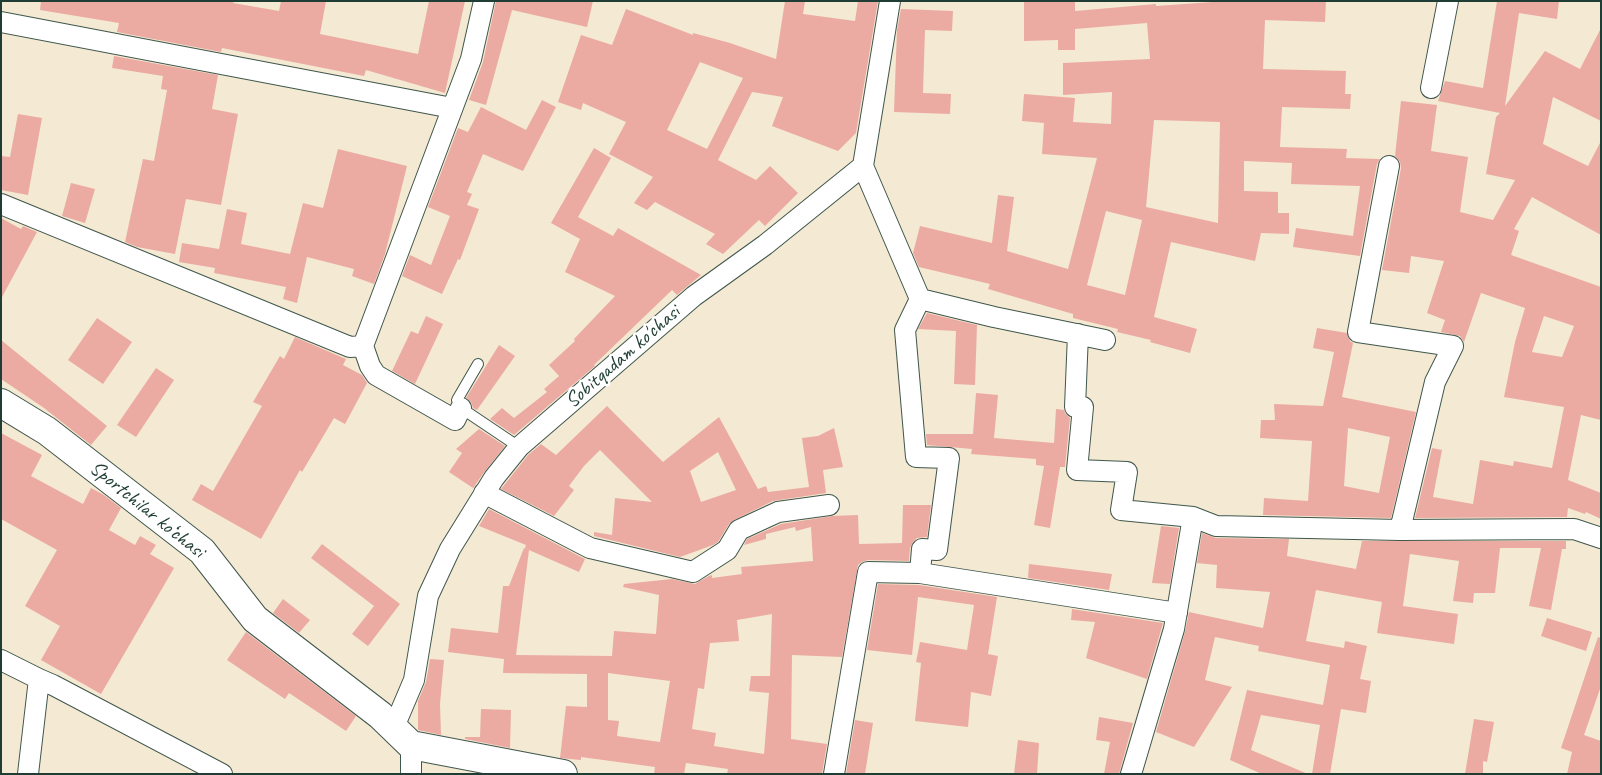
<!DOCTYPE html>
<meta charset="utf-8">
<style>
body{margin:0}
#map{position:relative;width:1602px;height:775px;overflow:hidden;background:#f4e9d2;font-family:Caveat,sans-serif}
canvas{display:block}
.frame{position:absolute;inset:0;border:2px solid #1f3d34;pointer-events:none}
</style>
<div id="map">
<canvas width="1602" height="775"></canvas>
<div class="frame"></div>
</div>
<script>
const c = document.querySelector('canvas').getContext('2d');
c.lineJoin = 'round';
function paint(path, color) { c.fillStyle = color; c.fill(path, 'evenodd'); }
function strokePath(path, color, width, dash) { c.strokeStyle = color; c.lineWidth = width; c.lineCap = dash ? 'butt' : 'round'; c.setLineDash(dash || []); c.stroke(path); }
function drawText(font, color, halo, rows, align = 'center') {
  c.font = font + ' Caveat,sans-serif'; c.lineWidth = 5; c.setLineDash([]); c.textBaseline = 'middle'; c.strokeStyle = halo; c.fillStyle = color; for (const [text, x, y, turn = 0] of rows) {
    c.save(); c.translate(x, y); c.rotate((+turn || 0) * Math.PI / 180); c.textAlign = isNaN(turn) ? turn : align; if (halo) c.strokeText(text, 0, 0); c.fillText(text, 0, 0); c.restore();
  }
}
const building = new Path2D(`
 M41 1H234L233 3 279 11 281 1H326L320 34 418 54 429 1H465L445 93 366 70 364 76 222 48 221 52 117 32 119 23 40 10Z
 M496 1H593L587 27 512 10 486 105 469 100 483 62Z
 M785 1H805L803 14 855 21 858 1H878L856 133 838 151 772 126 783 97 752 92 718 160 756 180 770 166 798 193 765 226 759 220 723 254 706 244 715 234 655 202 647 210 634 203 653 177 609 154 626 122 583 103 581 110 558 102 581 35 612 45 626 9 693 35V33L730 43 776 59ZM700 62 743 78 707 149 667 130Z
 M1227 1H1326L1325 22 1265 20 1263 69 1346 71 1345 94H1351L1350 109 1282 107 1280 147 1347 149 1346 158 1380 159 1377 164 1360 256 1293 247 1296 228 1353 236 1360 186 1291 184 1292 163 1244 161V191L1278 192V213H1289V234L1261 233 1255 261 1171 242 1154 317 1197 329 1190 353 1150 342 1151 340 1117 332 1118 329 1073 318V314L988 289 990 284 919 267 913 253 920 226 992 243 998 195 1014 197 1007 251 1068 269 1097 158 1042 154 1044 123 1022 121 1024 94 1075 98 1073 122 1111 124 1112 92 1063 95V63L1150 59 1147 23 1075 29V50H1058V40L1024 41V2H1075V11L1156 4V6ZM1154 120 1220 122 1218 223 1146 207ZM1106 211 1142 220 1125 295 1087 285Z
 M1497 1H1559L1557 19 1519 13 1505 106 1545 51 1580 69 1601 28V121L1553 97 1543 144 1588 166 1601 141V235L1532 197 1514 229 1519 231 1511 255 1601 287V420L1581 415 1568 480 1601 493V519L1586 512 1585 514 1568 508 1567 517 1415 518 1432 448 1442 450 1433 497 1473 504 1480 460 1513 466 1514 461 1552 468 1564 407 1504 397 1515 342 1525 308 1481 293 1464 342 1460 336 1441 332 1445 320 1427 313 1444 261 1411 256 1409 273 1382 270 1401 168 1400 162 1395 156 1401 101 1437 105 1431 151 1468 157 1460 212 1493 220 1515 180 1486 174 1496 117 1500 113 1438 101 1445 81 1483 88ZM1544 316 1574 326 1562 357 1532 352Z
 M901 9 953 11 952 31 925 30 923 93 951 94 950 114 894 112 897 30Z
 M114 56 218 75 212 109 238 114 221 205 186 199 175 254 137 247 125 242 143 159 154 161 167 90 161 89 163 76 112 68Z
 M542 100 556 107 523 171 483 154 467 192 472 194 467 205 479 209 460 260 458 259 442 294 402 276 410 255 431 265 450 216 428 207 458 128 468 132 481 107 526 130Z
 M18 114 42 118 28 195 1 190V156L10 157Z
 M594 148 611 158 578 217 613 236 618 228 701 275 677 295 672 290 594 365 595 366 514 435 490 419 502 408 514 418 547 392 544 389 559 376 549 365 575 341 574 339 615 296 565 272 580 239 551 223Z
 M338 149 407 166 385 254 374 284 352 276 354 269 307 257 297 303 283 299 286 287 214 273 215 268 179 262 182 243 219 249 227 209 247 213 241 244 290 254 303 203 323 208Z
 M71 183 95 189 85 223 62 216Z
 M1 218 21 229 23 226 37 232 1 299Z
 M927 313 977 325 975 385 954 384 956 331 918 329Z
 M426 316 443 324 415 384 392 371 411 331 418 334Z
 M97 318 132 342 103 384 68 360Z
 M1317 328 1347 333 1350 341 1353 343 1342 397 1416 412 1391 518 1263 515 1264 498 1308 501 1312 441 1260 438 1261 420H1275L1274 404 1323 406 1334 352 1313 348ZM1348 428 1390 437 1379 493 1344 486Z
 M295 337 346 359 343 365 362 375 367 383 345 424 334 418 302 472 300 470 261 539 192 500 201 484 213 491 262 406 253 402 280 356 284 359Z
 M1 340 107 426 91 445 44 408 1 379Z
 M499 345 515 356 477 410 473 408 471 402 466 398Z
 M156 368 174 380 136 437 117 425Z
 M976 393 998 395 994 438 1054 443 1056 409 1064 410 1065 413 1070 418 1065 467H1060L1050 528 1034 525 1044 466 1036 465V459L971 454 972 449 927 445 926 434H973Z
 M607 406 663 462 719 417 758 489 766 486 768 492 809 487 802 438 818 436 834 428 843 467 823 470 826 493 773 501 734 520 729 524 718 542 713 545 680 557 594 536V532L612 535 615 498 652 502 600 450 584 466 569 486 574 490 554 516 501 489 528 455 541 444 556 455ZM718 452 736 490 701 502 690 471Z
 M479 429 505 446 485 471 473 488 449 472 462 453 456 449Z
 M1 433 42 455 31 476 83 504 91 488 104 495 121 508 109 530 135 545 140 536 156 545 150 554 174 568 101 694 41 660 60 626 25 606 57 550 1 519Z
 M903 505H931L927 537 917 538 913 542 910 548 909 561 868 560 862 562 858 565 842 657 792 655 791 739 827 744 822 774H727L728 769 686 763 684 774H654L655 767 581 757V760L560 758 566 706 587 707V674L503 673 504 659 448 652 451 628 498 633 503 586H509L524 548 528 549 525 548 526 545 479 526 489 509 585 559 579 572 529 550 516 655 612 656 614 631 656 634 659 595 623 587 624 584 672 579 695 584 709 576 712 575V578L742 574 741 567 813 561 811 527 796 531 795 527 766 534V539L744 545 747 539 781 524 832 516 858 515 859 544 902 543ZM772 614 770 676H751L749 691 769 693 764 754 714 746 716 733 692 729 698 688 704 689 710 643 739 641 737 620ZM608 673 670 681 660 742 617 736 619 721 608 720Z
 M1161 526 1179 528 1170 584 1152 583Z
 M1202 533 1216 538 1289 539 1287 556 1356 569 1362 541H1566V549H1562L1551 610 1529 606 1541 548H1500L1495 593H1474L1473 603 1453 601 1459 561 1410 554 1403 606 1458 614 1454 644 1377 633 1382 602 1316 590 1306 641 1344 648 1345 641 1367 646 1360 679 1371 681 1366 713 1341 709 1330 774H1312L1320 725 1261 715 1251 750 1308 774H1262L1230 760 1247 690 1323 705 1330 665 1258 651 1259 646 1215 637 1205 680 1232 687 1194 747 1156 732 1185 632 1189 612 1263 628 1270 592 1216 588 1217 565 1197 563Z
 M322 544 400 604 368 646 352 634 374 606 311 558Z
 M1029 564 1112 574 1109 590 1028 578Z
 M878 584 919 585 997 597 988 654 998 656 991 696 971 692 968 727 915 721 921 663 916 662 920 642 967 650 974 605 918 597 912 655 867 650Z
 M283 599 310 620 299 633 273 613Z
 M1072 609 1163 623 1147 679 1086 658 1095 622 1071 620Z
 M1547 618 1592 632 1586 651 1541 636Z
 M246 632 356 716 346 731 289 693 285 699 227 660Z
 M1598 637 1601 638V686L1584 735 1601 741V774H1567L1572 752 1561 748Z
 M430 659 444 660 440 704 441 735 418 730V701L426 682Z
 M481 709 511 710 510 748 465 739V737H480Z
 M1099 717 1133 723 1119 774H1104L1110 742 1096 740Z
 M1474 719 1494 722 1487 762 1483 761V774H1465Z
 M855 720 873 723 865 774H846Z
 M1018 740 1039 743 1037 774H1014Z`);
const lane = new Path2D(`
 M478 364 457 400 461 408 519 447`);
const street = new Path2D(`
 M1 22 452 108
 M1431 88 1448 1
 M863 166 920 299 994 317 1105 340
 M1389 166 1358 332 1453 346 1435 382 1400 530 1574 529 1601 538
 M1 204 350 347 363 346 471 59 484 1
 M920 299 905 330 916 457 949 458 937 550 922 549 920 573
 M1078 334 1075 407H1083L1077 470 1127 472 1121 510 1193 517 1216 526 1400 530
 M363 346 370 366 376 375 455 420 461 408
 M484 493 590 548 693 572 727 550 739 530 778 512 829 505
 M1 660 39 679 28 774
 M39 679 53 685 222 774
 M394 727 414 680 428 596 450 549 494 478 519 447 694 296 765 245 863 166 890 1
 M411 774V745
 M834 774 868 572 920 573 1177 613
 M1131 774 1174 629 1193 517`);
const secondary = new Path2D(`
 M1 403 47 431 202 551 255 619 380 715 411 745 563 774`);
const streetNames = [
 ["Sobitqadam ko'chasi",623,357,-41],
 ["Sportchilar ko‘chasi",147,510,39]
];
paint(building, '#ebaba3');
strokePath(lane, '#3f574c', 12);
strokePath(street, '#3f574c', 22);
strokePath(secondary, '#3f574c', 30);
strokePath(lane, '#fff', 10);
strokePath(street, '#fff', 20);
strokePath(secondary, '#fff', 28);
drawText('21px', '#1f3d34', '#fff', streetNames);
</script>
